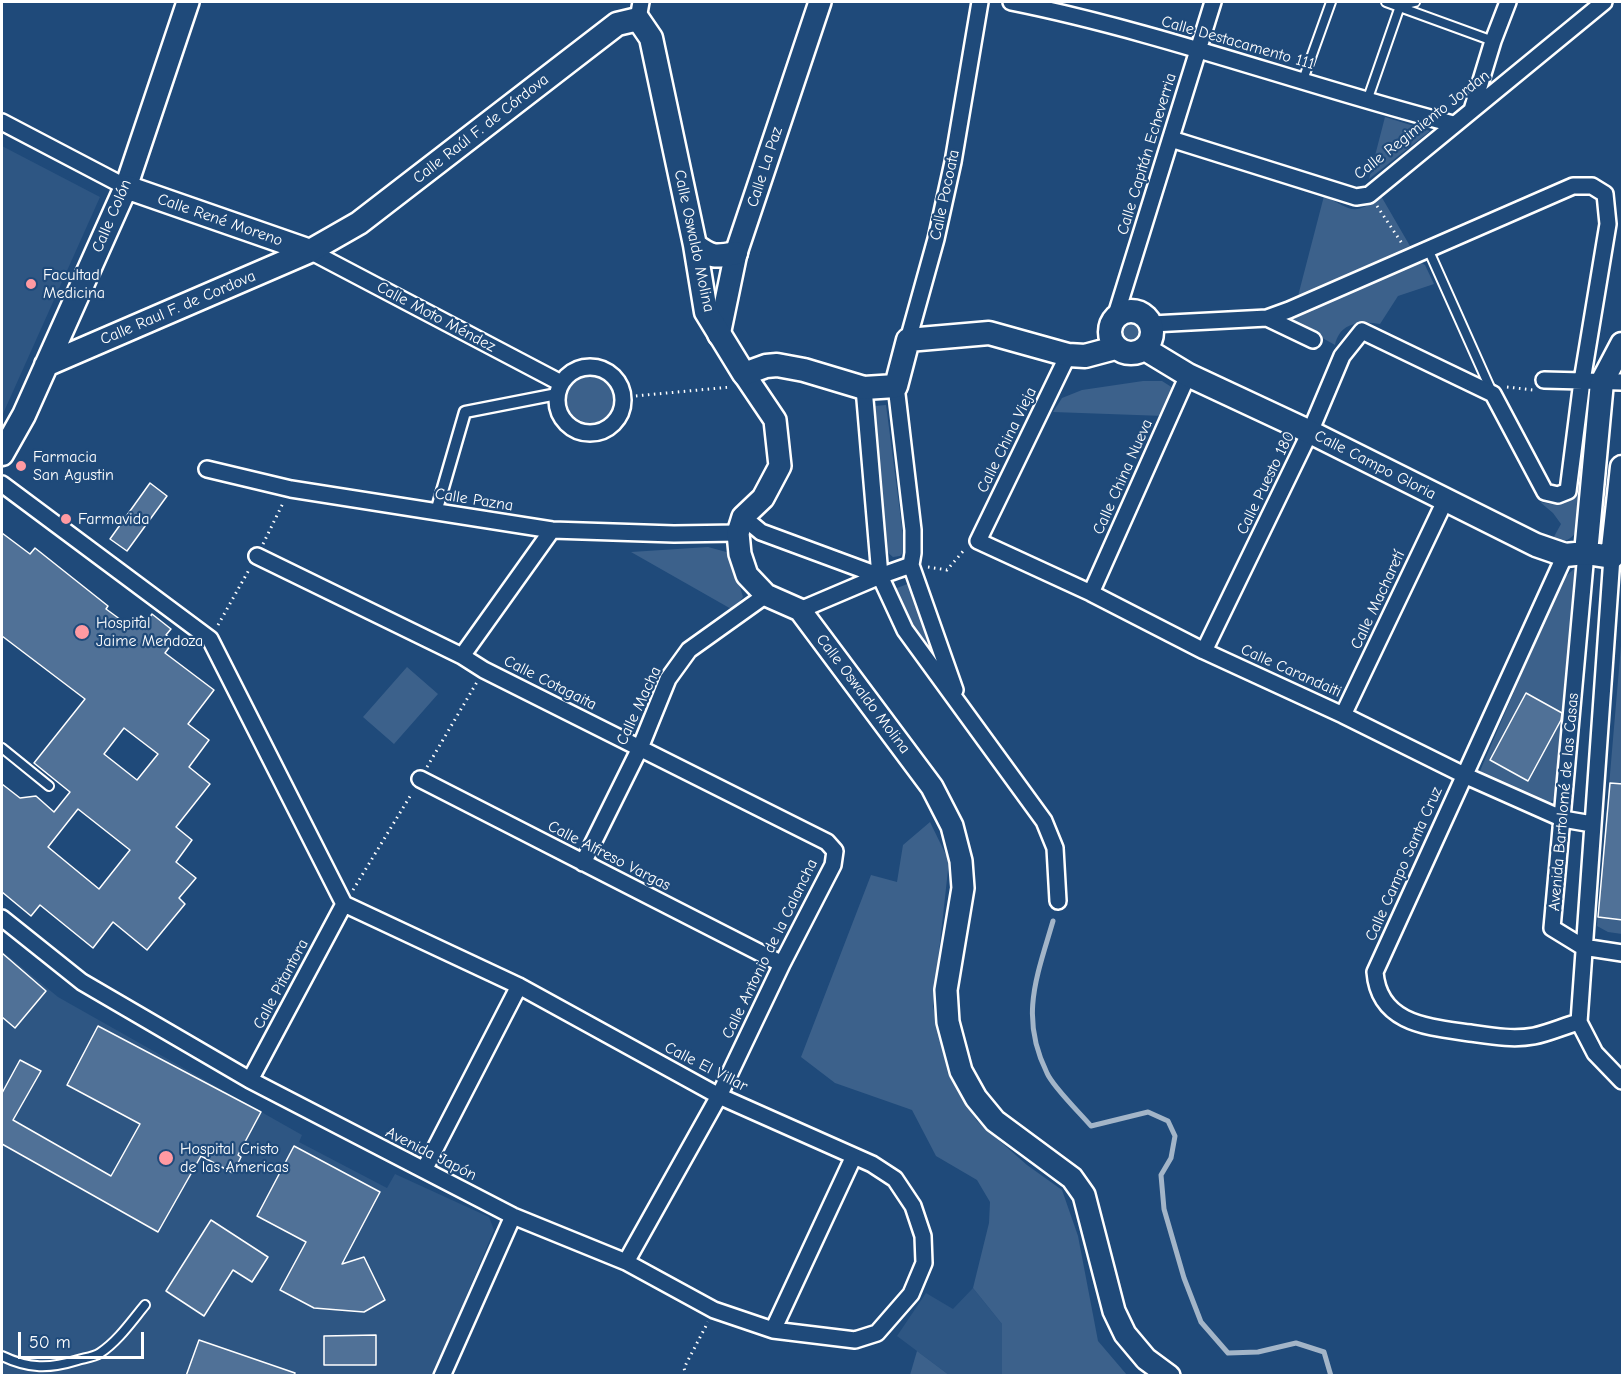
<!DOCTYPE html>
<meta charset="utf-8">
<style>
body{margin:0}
#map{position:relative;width:1624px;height:1377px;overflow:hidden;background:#1f4a7a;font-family:"Comic Neue",sans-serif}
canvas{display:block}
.frame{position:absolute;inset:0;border:3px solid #fff;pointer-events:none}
.scale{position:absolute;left:18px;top:1332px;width:126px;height:27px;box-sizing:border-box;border:3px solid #fff;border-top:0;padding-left:8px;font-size:18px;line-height:21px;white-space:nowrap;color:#fff;-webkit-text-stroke:4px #1f4a7a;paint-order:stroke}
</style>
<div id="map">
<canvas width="1624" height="1377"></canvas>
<div class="frame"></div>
<div class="scale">50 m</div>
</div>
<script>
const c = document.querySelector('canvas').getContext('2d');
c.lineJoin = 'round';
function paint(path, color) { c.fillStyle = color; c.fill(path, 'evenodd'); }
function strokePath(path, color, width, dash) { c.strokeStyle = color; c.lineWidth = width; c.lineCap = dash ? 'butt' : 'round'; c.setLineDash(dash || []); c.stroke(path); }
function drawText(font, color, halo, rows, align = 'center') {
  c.font = font + ' "Comic Neue",sans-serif'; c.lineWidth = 4.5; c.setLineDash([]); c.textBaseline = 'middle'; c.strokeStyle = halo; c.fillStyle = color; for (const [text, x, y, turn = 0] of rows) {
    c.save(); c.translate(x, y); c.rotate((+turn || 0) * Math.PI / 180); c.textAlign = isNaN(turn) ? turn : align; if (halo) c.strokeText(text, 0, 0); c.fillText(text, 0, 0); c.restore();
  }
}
const built = new Path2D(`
 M2 146 100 197 2 416Z
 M2 951 58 997 302 1135 299 1142 387 1188 395 1174 489 1217 494 1230 433 1375H2Z
 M973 1288 1002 1324V1375H949L897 1336 926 1293 953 1309Z`);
const green = new Path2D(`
 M1385 117 1430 131 1369 179Z
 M1324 196C1353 210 1353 217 1381 196L1410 246 1298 296Z
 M1420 262 1425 265 1434 284 1398 296 1380 324C1360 321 1340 322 1335 345L1290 320Z
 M1117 332a14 14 0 1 1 28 0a14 14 0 1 1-28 0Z
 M566 398a25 25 0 1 1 50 0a25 25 0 1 1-50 0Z
 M1143 381H1162L1173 388 1164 416 1053 412 1062 398 1082 390Z
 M1587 389H1593L1580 525C1573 539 1567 543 1551 542L1561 524 1553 513 1540 502C1556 505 1567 507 1576 491Z
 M886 405 905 550 900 556 893 557 887 552 875 406Z
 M708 547 730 553 743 597 733 610 631 552Z
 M1576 567 1556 798 1549 803 1490 779 1480 771 1562 580Z
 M910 583 932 648 930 650 928 651 892 590Z
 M1622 634V934L1608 932 1597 926Z
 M407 667 438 694 394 744 363 717Z
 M930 822 949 861 933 1006 948 1074 977 1121 1027 1165 1062 1190 1078 1236 1098 1341 1127 1375H1002V1324L973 1288 989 1223 990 1202 977 1180 936 1156 912 1110 835 1083 801 1057 871 875 897 882 903 845Z
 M917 1351 949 1375H910Z`);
const stream = new Path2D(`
 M1053 921C1037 976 1019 1017 1047 1073 1053 1087 1080 1113 1091 1126L1148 1112 1168 1121 1175 1136 1171 1158 1161 1175 1164 1209 1184 1278 1201 1322 1228 1353 1258 1352 1296 1343 1324 1352 1331 1376`);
const building = new Path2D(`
 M150 483 167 496 127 551 110 539Z
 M2 533 30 554 35 548 108 606 106 609 132 628 141 616 147 621 152 614 171 629 166 635 174 641 165 653 214 690 188 724 209 740 189 767 210 784 176 827 192 840 176 862 196 878 179 898 185 904 147 950 113 922 93 948 40 905 31 916 2 892V784L20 798 36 796 54 812 70 792 34 763 85 699 2 636ZM124 728 158 754 137 780 104 754ZM78 809 130 850 99 889 48 847Z
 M1526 693 1562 713 1561 720 1528 781 1490 760Z
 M1610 783 1623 784V920L1598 917Z
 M2 953 46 991 15 1028 2 1017Z
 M98 1026 261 1112 238 1155 241 1157 233 1173 201 1156 158 1232 2 1144V1093L20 1060 41 1071 13 1120 111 1176 140 1124 67 1085Z
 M294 1146 380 1192 342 1264 364 1257 385 1300 364 1312 314 1308 280 1290 306 1242 257 1216Z
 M211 1220 268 1257 252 1282 233 1270 204 1316 166 1291Z
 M376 1335V1365H324V1336Z
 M199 1340 295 1373 294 1376H186Z`);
const path = new Path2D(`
 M1377 206 1403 245
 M1507 387 1533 390
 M624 397 731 387
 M263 544 284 501
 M928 567 947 570 965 549
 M218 625 250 568
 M427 767 477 682
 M353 890 412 793
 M686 1376 684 1368 708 1322`);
const service = new Path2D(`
 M1386 2 1493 41
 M1303 80 1331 2
 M1367 101 1400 6 1415 2
 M1428 249 1491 390
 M2 748 49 786
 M2 1356C29 1369 49 1369 78 1360 85 1358 94 1357 100 1353 118 1341 131 1322 145 1305`);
const pedestrian = new Path2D(`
 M436 512 465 412 557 394`);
const minor = new Path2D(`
 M1011 2C1161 32 1305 86 1453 124
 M638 19 641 2
 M1472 110 1493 41 1508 2
 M2 122 126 187
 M1171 139 1356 197 1369 195 1604 2
 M310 251 561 383
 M1115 318 1213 2
 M1267 318 1313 340
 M1152 324 1267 318 1289 310 1573 186H1592L1605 194 1608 224 1582 381 1568 491 1558 495 1545 492 1493 394 1362 331 1342 356 1310 432 1204 651
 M908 340 936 239 953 162 980 2
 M1068 355 978 541 1091 593 1204 651 1343 715 1464 775 1563 819 1592 824
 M557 400a33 33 0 1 1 66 0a33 33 0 1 1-66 0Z
 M1544 380 1622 382
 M896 386 913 530V553L911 565 955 690
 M864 388 880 576 905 630 1044 821 1055 848 1058 901
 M207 469 291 489 552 530 674 534 738 533
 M2 484 210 639 344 904
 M743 517 761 532 880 576
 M1586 553 1552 928 1583 947 1622 953
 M1565 555 1375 972C1379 1024 1428 1027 1470 1033 1491 1036 1513 1040 1534 1036 1549 1033 1564 1026 1579 1022
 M257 556 462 656 484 670 827 842 835 851 833 865 782 964 719 1096 626 1262
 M1612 557 1579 1022 1595 1053 1622 1081
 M1091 593 1188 375
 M800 610 880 576 911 565
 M462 656 552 530
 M1343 715 1445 501
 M420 779 782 964
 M583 863 640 748 668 679 689 650 766 595
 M2 918 82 982 250 1080 513 1216 626 1262 714 1310 773 1330 855 1340 877 1333 911 1294 924 1263 923 1236 913 1206 895 1179 872 1164 719 1096 519 986 344 904
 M250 1080 344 904
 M424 1170 519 986
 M773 1330 854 1156
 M442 1376 513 1216`);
const secondary = new Path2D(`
 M126 187 188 2
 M719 335 736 253 820 2
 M744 374 775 420 780 466 763 498 743 517 738 533 740 554 747 575 766 595 800 610 932 787 952 826 961 861 963 888 946 990 948 1022 961 1071 976 1098 995 1121 1072 1178 1084 1195 1114 1311 1125 1334 1146 1359 1169 1376`);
const primary = new Path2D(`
 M695 245C712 258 716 257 736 253
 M1110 332a21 21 0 1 1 42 0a21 21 0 1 1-42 0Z
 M1145 349 1188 375 1310 432 1536 545 1565 555 1586 553 1612 557 1622 467
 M46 365 310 251 359 223 617 24 638 19 651 38 695 245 706 312 744 374 766 366 777 365 804 370 864 388 896 386 908 340 989 333 1068 355 1085 356 1115 348
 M2 454 24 415 126 187 310 251
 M1586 553 1602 382 1622 344`);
const markers = [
 [31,284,6,"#ff9aa2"],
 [21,466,6,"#ff9aa2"],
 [66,519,6,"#ff9aa2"],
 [82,632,8,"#ff9aa2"],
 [166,1158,8,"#ff9aa2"]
];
const streetNames = [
 ["Calle Destacamento 111",1238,43,16],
 ["Calle Regimiento Jordan",1422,125,-38],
 ["Calle Raúl F. de Córdova",481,129,-38],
 ["Calle Capitán Echeverria",1147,154,-73],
 ["Calle La Paz",765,167,-72],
 ["Calle Pocoata",945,195,-78],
 ["Calle Colón",112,216,-67],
 ["Calle René Moreno",220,220,19],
 ["Calle Oswaldo Molina",694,241,78],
 ["Calle Raul F. de Cordova",178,308,-23],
 ["Calle Moto Méndez",436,317,28],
 ["Calle China Vieja",1007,440,-64],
 ["Calle Campo Gloria",1375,465,27],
 ["Calle China Nueva",1123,477,-66],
 ["Calle Puesto 180",1266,483,-64],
 ["Calle Pazna",474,500,9],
 ["Calle Macharetí",1378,600,-65],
 ["Calle Carandaiti",1291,671,24],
 ["Calle Cotagaita",550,683,27],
 ["Calle Oswaldo Molina",863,694,53],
 ["Calle Macha",639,706,-65],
 ["Avenida Bartolomé de las Casas",1564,802,-85],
 ["Calle Alfreso Vargas",609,856,27],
 ["Calle Campo Santa Cruz",1404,864,-66],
 ["Calle Antonio de la Calancha",770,949,-64],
 ["Calle Pitantora",281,984,-62],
 ["Calle El Villar",706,1067,27],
 ["Avenida Japón",431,1154,27]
];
const poiNames = [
 ["Facultad",43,275],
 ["Medicina",43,293],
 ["Farmacia",33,457],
 ["San Agustin",33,475],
 ["Farmavida",78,519],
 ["Hospital",96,623],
 ["Jaime Mendoza",96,641],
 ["Hospital Cristo",180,1149],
 ["de las Americas",180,1167]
];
paint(built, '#2e5683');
paint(green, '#3c618b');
strokePath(stream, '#a3b5c8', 5);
paint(building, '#507197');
strokePath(building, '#fff', 1.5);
strokePath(service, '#fff', 12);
strokePath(pedestrian, '#fff', 15);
strokePath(minor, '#fff', 20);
strokePath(secondary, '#fff', 26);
strokePath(primary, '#fff', 27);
strokePath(path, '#fff', 3, [1.5, 4.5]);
strokePath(service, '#1f4a7a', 8);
strokePath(pedestrian, '#1f4a7a', 10);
strokePath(minor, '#1f4a7a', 15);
strokePath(secondary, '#1f4a7a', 21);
strokePath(primary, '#1f4a7a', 22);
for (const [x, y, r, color] of markers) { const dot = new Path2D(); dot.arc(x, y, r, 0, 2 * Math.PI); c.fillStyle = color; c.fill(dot); strokePath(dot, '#1f4a7a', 2); }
drawText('16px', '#fff', '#1f4a7a', streetNames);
drawText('16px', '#fff', '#1f4a7a', poiNames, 'left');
</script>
